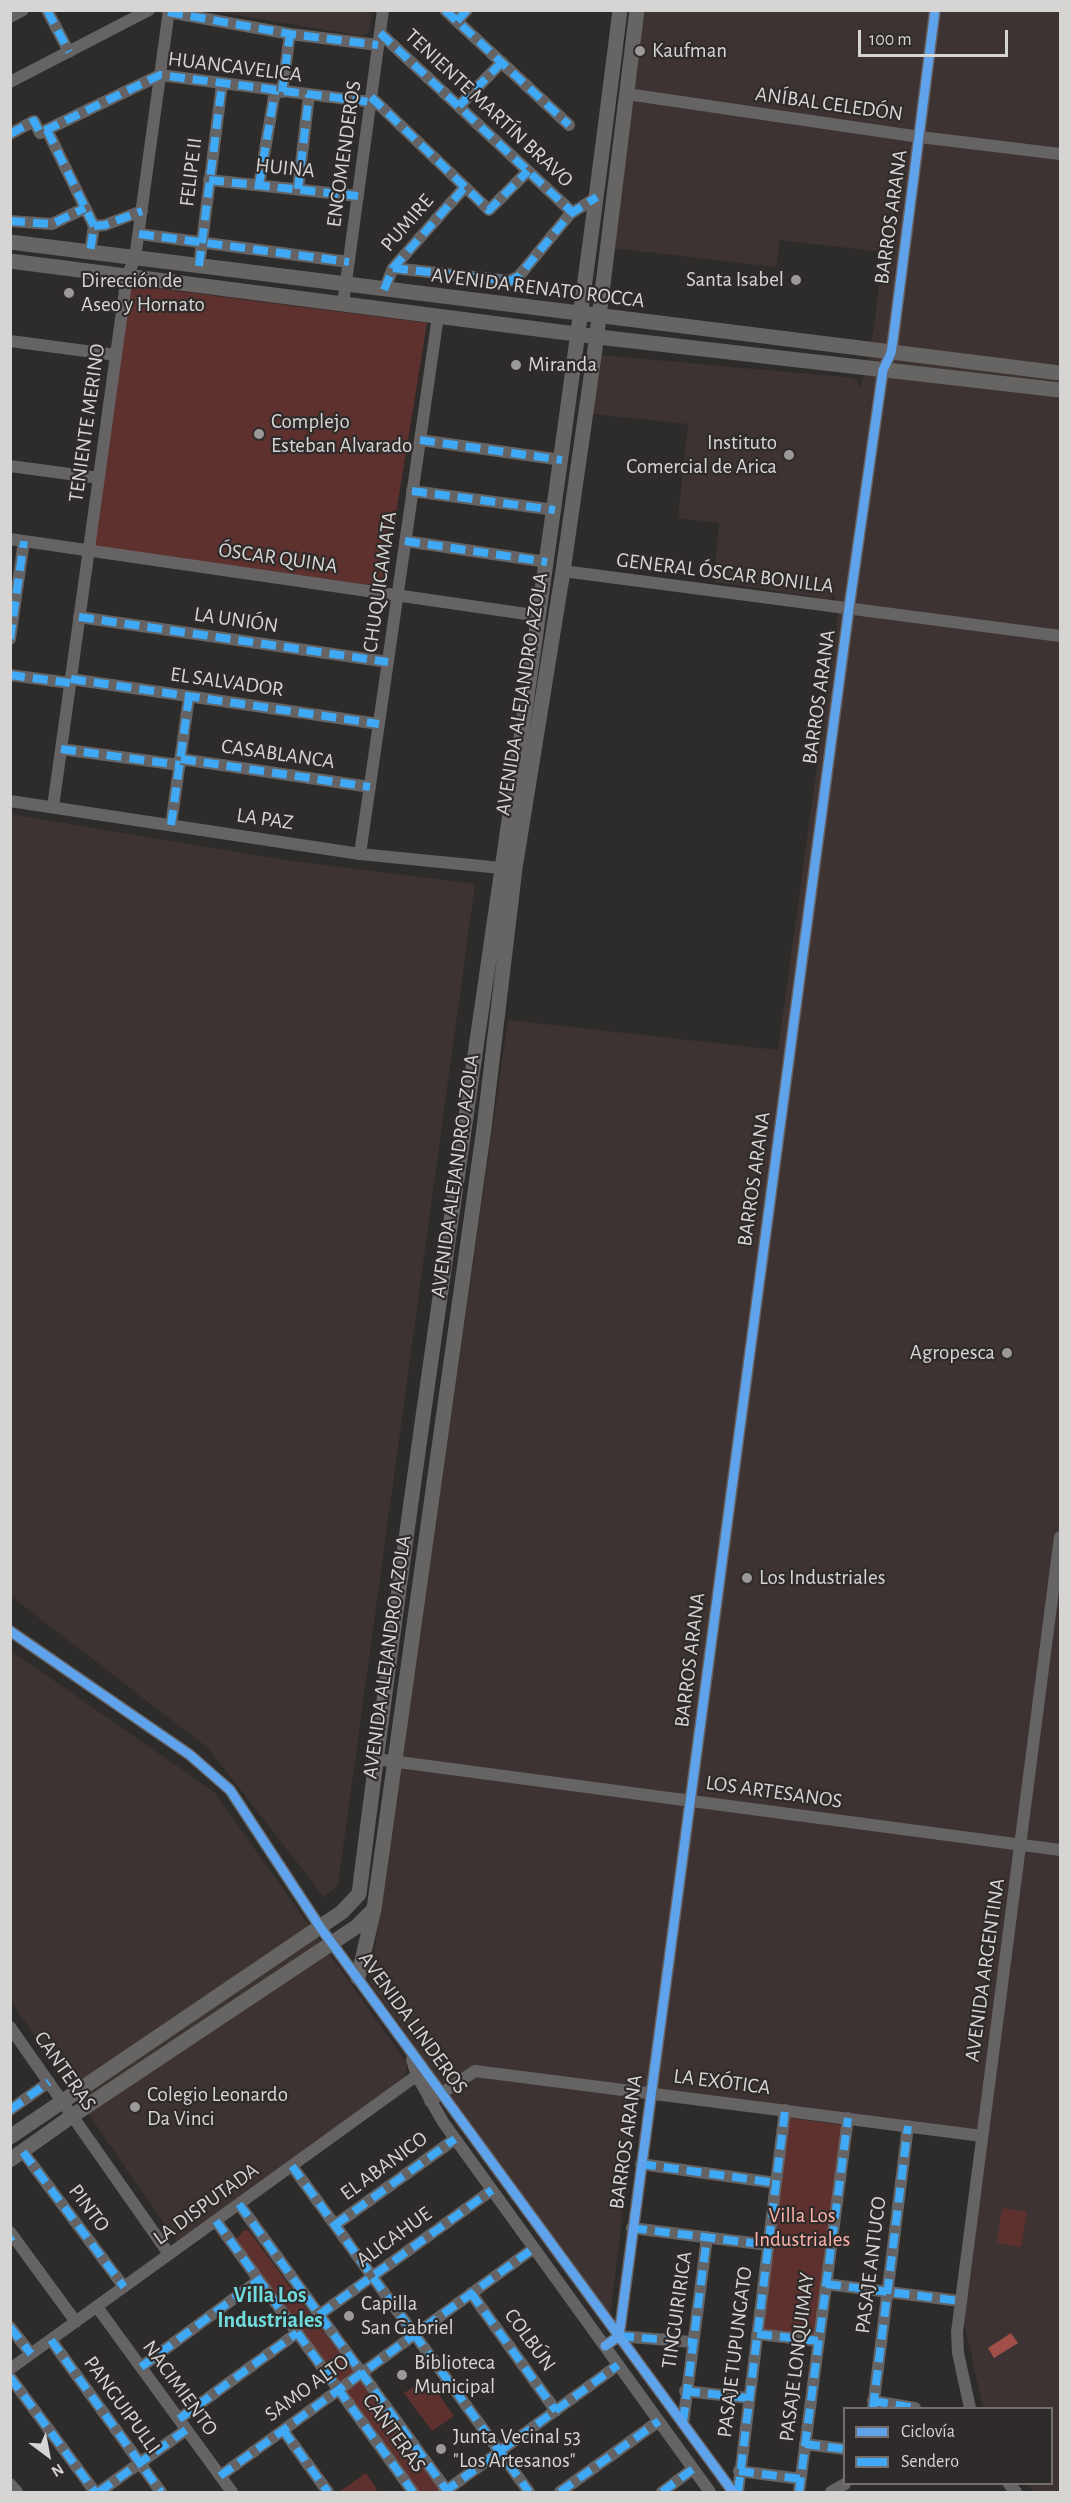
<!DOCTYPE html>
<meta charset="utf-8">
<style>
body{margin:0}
#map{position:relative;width:1071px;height:2503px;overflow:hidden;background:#2e2c2b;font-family:"Alegreya Sans",sans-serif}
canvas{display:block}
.frame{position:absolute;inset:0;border:12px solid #d7d4d4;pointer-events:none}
.legend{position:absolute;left:843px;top:2407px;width:210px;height:78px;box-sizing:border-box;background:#2f2b2a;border:2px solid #726f6e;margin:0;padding:8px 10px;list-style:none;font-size:18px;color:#d7d4d4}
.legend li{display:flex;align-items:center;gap:12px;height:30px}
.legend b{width:30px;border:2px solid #726f6e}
.north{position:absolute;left:18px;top:2425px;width:60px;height:60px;-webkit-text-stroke:4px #2f2b2a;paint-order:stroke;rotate:148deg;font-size:16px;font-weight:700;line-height:24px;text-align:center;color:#d7d4d4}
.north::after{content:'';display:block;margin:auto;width:21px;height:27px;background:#d7d4d4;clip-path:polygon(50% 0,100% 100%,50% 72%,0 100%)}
.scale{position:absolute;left:858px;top:30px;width:150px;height:27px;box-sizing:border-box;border:3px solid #d7d4d4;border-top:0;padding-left:8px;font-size:18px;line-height:21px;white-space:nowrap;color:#d7d4d4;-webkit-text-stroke:4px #2f2b2a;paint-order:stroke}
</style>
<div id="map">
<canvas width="1071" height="2503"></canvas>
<div class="frame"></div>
<ul class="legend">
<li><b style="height:8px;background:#60a3ed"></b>Ciclovía</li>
<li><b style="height:8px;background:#3fa9f5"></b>Sendero</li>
</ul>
<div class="north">N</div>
<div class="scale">100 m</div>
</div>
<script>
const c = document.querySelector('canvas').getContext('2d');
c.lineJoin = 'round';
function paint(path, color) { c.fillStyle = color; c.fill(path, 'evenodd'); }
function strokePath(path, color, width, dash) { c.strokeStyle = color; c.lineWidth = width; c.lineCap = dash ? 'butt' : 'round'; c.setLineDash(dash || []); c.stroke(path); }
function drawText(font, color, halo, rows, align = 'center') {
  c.font = font + ' "Alegreya Sans",sans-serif'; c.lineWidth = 4.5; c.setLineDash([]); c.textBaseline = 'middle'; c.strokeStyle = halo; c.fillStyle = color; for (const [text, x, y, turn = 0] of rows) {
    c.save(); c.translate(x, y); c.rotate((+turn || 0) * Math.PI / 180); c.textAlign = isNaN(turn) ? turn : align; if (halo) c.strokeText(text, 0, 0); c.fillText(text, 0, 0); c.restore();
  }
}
const built = new Path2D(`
 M211 11H372L369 33 363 36Z
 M642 11H1060V2492H1035L1026 2484H1052V2408H983L963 2317 988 2132 637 2090 610 2318 370 1983 508 1020 778 1050 838 615 834 596 829 599 714 582 719 523 678 518 688 424 593 414 600 355 854 378 861 387 874 328 883 252 780 240 776 267 613 248Z
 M10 814 284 860 475 884 338 1885 324 1897 208 1748 11 1596Z
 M10 1650 214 1792 407 2063 404 2087 176 2241 11 2001Z`);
const green = new Path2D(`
 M130 285 427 323 384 587 92 546Z
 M788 2118 843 2125 815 2338 761 2332Z
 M1002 2208 1027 2212 1021 2247 997 2243Z
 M244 2230 249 2231 442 2492H419L235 2240Z
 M427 2378 454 2416 432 2431 404 2393Z
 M366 2473 377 2489 373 2492H339Z`);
const water = new Path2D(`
 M1011 2333 1018 2343 994 2358 988 2348Z`);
const minor = new Path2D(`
 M47 10 69 52
 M445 10 569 125
 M168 12 290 34 378 45
 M10 17 23 10
 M457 21 467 10
 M380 33 572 212
 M10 82 149 10
 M282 92 290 34
 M627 94 920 137 1060 154
 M371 97 489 210 528 171
 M459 106 502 62
 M47 130 94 226 90 252
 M10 134 34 121 40 133 160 75 370 102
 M209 180 358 196
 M259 185 275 91
 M298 189 309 95
 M10 221 52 224 85 208
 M94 226 105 225 142 211
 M139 234 349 262
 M199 266 222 84
 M393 268 510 281 519 276 570 214 597 197
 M384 290 393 268 465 187
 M343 304 383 10
 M10 341 116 355
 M420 440 562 460
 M10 466 99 478
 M412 491 555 510
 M10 539 540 616
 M405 541 547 562
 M563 571 1060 636
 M79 617 388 662
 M10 639 24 541
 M10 675 70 683
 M71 679 379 724
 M61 749 180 765
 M181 759 370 787
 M10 801 360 854 511 869
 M53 807 127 276 135 258 169 10
 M171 825 189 697
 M360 854 438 316
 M10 1631 190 1755 230 1790 320 1927 733 2492
 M376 1759 1060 1850
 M10 2027 169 2254
 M412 2059 417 2076 443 2122 710 2492
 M430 2101 475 2071 982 2136
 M10 2110 49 2082
 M23 2152 124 2287
 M641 2164 776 2183
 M292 2166 529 2492
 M239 2204 448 2492
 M216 2221 413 2492
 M335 2225 455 2139
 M632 2228 768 2245
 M10 2232 76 2322
 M826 2284 960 2301
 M471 2293 556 2411
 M97 2307 232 2492
 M319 2315 492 2190
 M10 2327 31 2354
 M757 2334 819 2341
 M619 2336 692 2342
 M51 2340 161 2492
 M605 2346 619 2336 849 608 883 370 891 353 893 340 935 10
 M141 2367 259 2280
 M10 2369 423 2071
 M10 2377 95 2492
 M685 2391 748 2398
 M873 2401 915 2408
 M873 2408 908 2126
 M970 2408 958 2353 957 2332 1060 1537
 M179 2419 297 2333
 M683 2424 707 2237
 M283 2430 328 2492
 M805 2444 844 2449
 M739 2471 801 2479
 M220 2476 534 2248
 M10 2484 17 2492
 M1009 2484 1016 2492
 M99 2492 186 2430
 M444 2492 618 2365
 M560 2492 659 2421
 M662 2492 693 2469
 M738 2492 785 2110
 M799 2492 848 2118
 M831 2492 845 2484`);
const major = new Path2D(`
 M10 242 1060 373
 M10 261 607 338 1060 390
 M358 1978 374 1909 484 1128 515 868 563 571 595 349 637 10
 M10 2137 342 1912 359 1894C438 1265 542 640 620 10
 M10 2160 72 2116 356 1927 373 1910`);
const quiet = new Path2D(`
 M47 10 69 52
 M445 10 569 125
 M168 12 290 34 378 45
 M457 21 467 10
 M380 33 572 212
 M282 92 290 34
 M371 97 489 210 528 171
 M459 106 502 62
 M47 130 94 226 90 252
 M10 134 34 121 40 133 160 75 370 102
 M209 180 358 196
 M259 185 275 91
 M298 189 309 95
 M10 221 52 224 85 208
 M94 226 105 225 142 211
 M139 234 349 262
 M199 266 222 84
 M393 268 510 281 519 276 570 214 597 197
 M384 290 393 268 465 187
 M420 440 562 460
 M412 491 555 510
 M405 541 547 562
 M79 617 388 662
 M10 639 24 541
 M10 675 70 683
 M71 679 379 724
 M61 749 180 765
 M181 759 370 787
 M171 825 189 697
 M10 2110 49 2082
 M23 2152 124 2287
 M641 2164 776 2183
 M292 2166 529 2492
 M239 2204 448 2492
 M216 2221 413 2492
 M335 2225 455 2139
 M632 2228 768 2245
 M10 2238 13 2236
 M826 2284 960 2301
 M471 2293 556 2411
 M319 2315 492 2190
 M10 2327 31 2354
 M757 2334 819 2341
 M619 2336 692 2342
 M51 2340 161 2492
 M141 2367 259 2280
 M10 2377 95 2492
 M685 2391 748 2398
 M873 2401 915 2408
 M873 2408 908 2126
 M179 2419 297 2333
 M683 2422 707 2237
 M283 2430 328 2492
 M805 2444 844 2449
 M739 2471 801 2479
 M220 2476 534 2248
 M99 2492 186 2430
 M444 2492 618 2365
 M560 2492 659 2421
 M662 2492 693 2469
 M738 2492 785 2110
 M799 2492 848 2118`);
const cycleway = new Path2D(`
 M10 1631 190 1755 230 1790 320 1927 733 2492
 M605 2346 619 2336 849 608 883 370 891 353 893 340 935 10`);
const markers = [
 [640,51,6,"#9c9999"],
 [796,280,6,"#9c9999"],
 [69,293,6,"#9c9999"],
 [516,365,6,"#9c9999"],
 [259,434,6,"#9c9999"],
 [789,455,6,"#9c9999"],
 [1007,1353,6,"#9c9999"],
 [747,1578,6,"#9c9999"],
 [135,2107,6,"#9c9999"],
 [349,2316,6,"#9c9999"],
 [402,2375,6,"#9c9999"],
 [441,2449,6,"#9c9999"]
];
const poiNames = [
 ["Kaufman",652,51],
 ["Santa Isabel",784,280,"right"],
 ["Dirección de",81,281],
 ["Aseo y Hornato",81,305],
 ["Miranda",528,365],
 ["Complejo",271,422],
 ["Esteban Alvarado",271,446],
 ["Instituto",777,443,"right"],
 ["Comercial de Arica",777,467,"right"],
 ["Agropesca",995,1353,"right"],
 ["Los Industriales",759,1578],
 ["Colegio Leonardo",147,2095],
 ["Da Vinci",147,2119],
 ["Capilla",361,2304],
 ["San Gabriel",361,2328],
 ["Biblioteca",414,2363],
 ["Municipal",414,2387],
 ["Junta Vecinal 53",453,2437],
 ["\"Los Artesanos\"",453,2461]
];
const streetNames = [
 ["HUANCAVELICA",235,67,7],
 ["ANÍBAL CELEDÓN",829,104,8],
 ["TENIENTE MARTÍN BRAVO",489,108,43],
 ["ENCOMENDEROS",344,154,-82],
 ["HUINA",285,168,6],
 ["FELIPE II",191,172,-83],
 ["BARROS ARANA",891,217,-82],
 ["PUMIRE",407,223,-49],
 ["AVENIDA RENATO ROCCA",538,288,7],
 ["TENIENTE MERINO",87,423,-82],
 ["ÓSCAR QUINA",278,558,8],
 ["GENERAL ÓSCAR BONILLA",725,573,7],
 ["CHUQUICAMATA",380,582,-82],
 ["LA UNIÓN",236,620,8],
 ["EL SALVADOR",227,682,8],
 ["AVENIDA ALEJANDRO AZOLA",522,694,-81],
 ["BARROS ARANA",819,697,-82],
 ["CASABLANCA",278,754,8],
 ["LA PAZ",265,819,8],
 ["AVENIDA ALEJANDRO AZOLA",455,1176,-82],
 ["BARROS ARANA",754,1179,-82],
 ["AVENIDA ALEJANDRO AZOLA",387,1657,-82],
 ["BARROS ARANA",690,1660,-83],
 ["LOS ARTESANOS",774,1792,8],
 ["AVENIDA ARGENTINA",985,1970,-82],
 ["AVENIDA LINDEROS",413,2023,54],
 ["CANTERAS",65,2071,55],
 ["LA EXÓTICA",722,2082,7],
 ["BARROS ARANA",626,2142,-82],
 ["EL ABANICO",384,2166,-36],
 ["LA DISPUTADA",206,2204,-36],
 ["PINTO",89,2208,53],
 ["ALICAHUE",394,2237,-36],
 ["PASAJE ANTUCO",871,2265,-83],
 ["TINGUIRIRICA",677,2310,-82],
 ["COLBÚN",530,2340,54],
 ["PASAJE TUPUNGATO",735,2352,-83],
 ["PASAJE LONQUIMAY",797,2357,-83],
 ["NACIMIENTO",180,2388,54],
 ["SAMO ALTO",307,2388,-36],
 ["PANGUIPULLI",122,2405,54],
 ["CANTERAS",394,2433,54]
];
const parkNames = [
 ["Villa Los",802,2216],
 ["Industriales",802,2240]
];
const neighbourhoodNames = [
 ["Villa Los",270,2295],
 ["Industriales",270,2320]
];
paint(built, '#3d3332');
paint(green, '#5e312e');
paint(water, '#a24f49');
strokePath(minor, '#656363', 12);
strokePath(major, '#666564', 15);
strokePath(quiet, '#3fa9f5', 8, [15, 8]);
strokePath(cycleway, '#60a3ed', 9);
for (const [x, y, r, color] of markers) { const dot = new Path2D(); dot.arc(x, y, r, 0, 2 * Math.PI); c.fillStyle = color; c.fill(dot); strokePath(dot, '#2f2b2a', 2); }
drawText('21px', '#d7d4d4', '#2f2b2a', poiNames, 'left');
drawText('21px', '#d7d4d4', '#2f2b2a', streetNames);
drawText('21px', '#feb2aa', '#2f2b2a', parkNames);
drawText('bold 22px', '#6fdbdc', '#2f2b2a', neighbourhoodNames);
</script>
